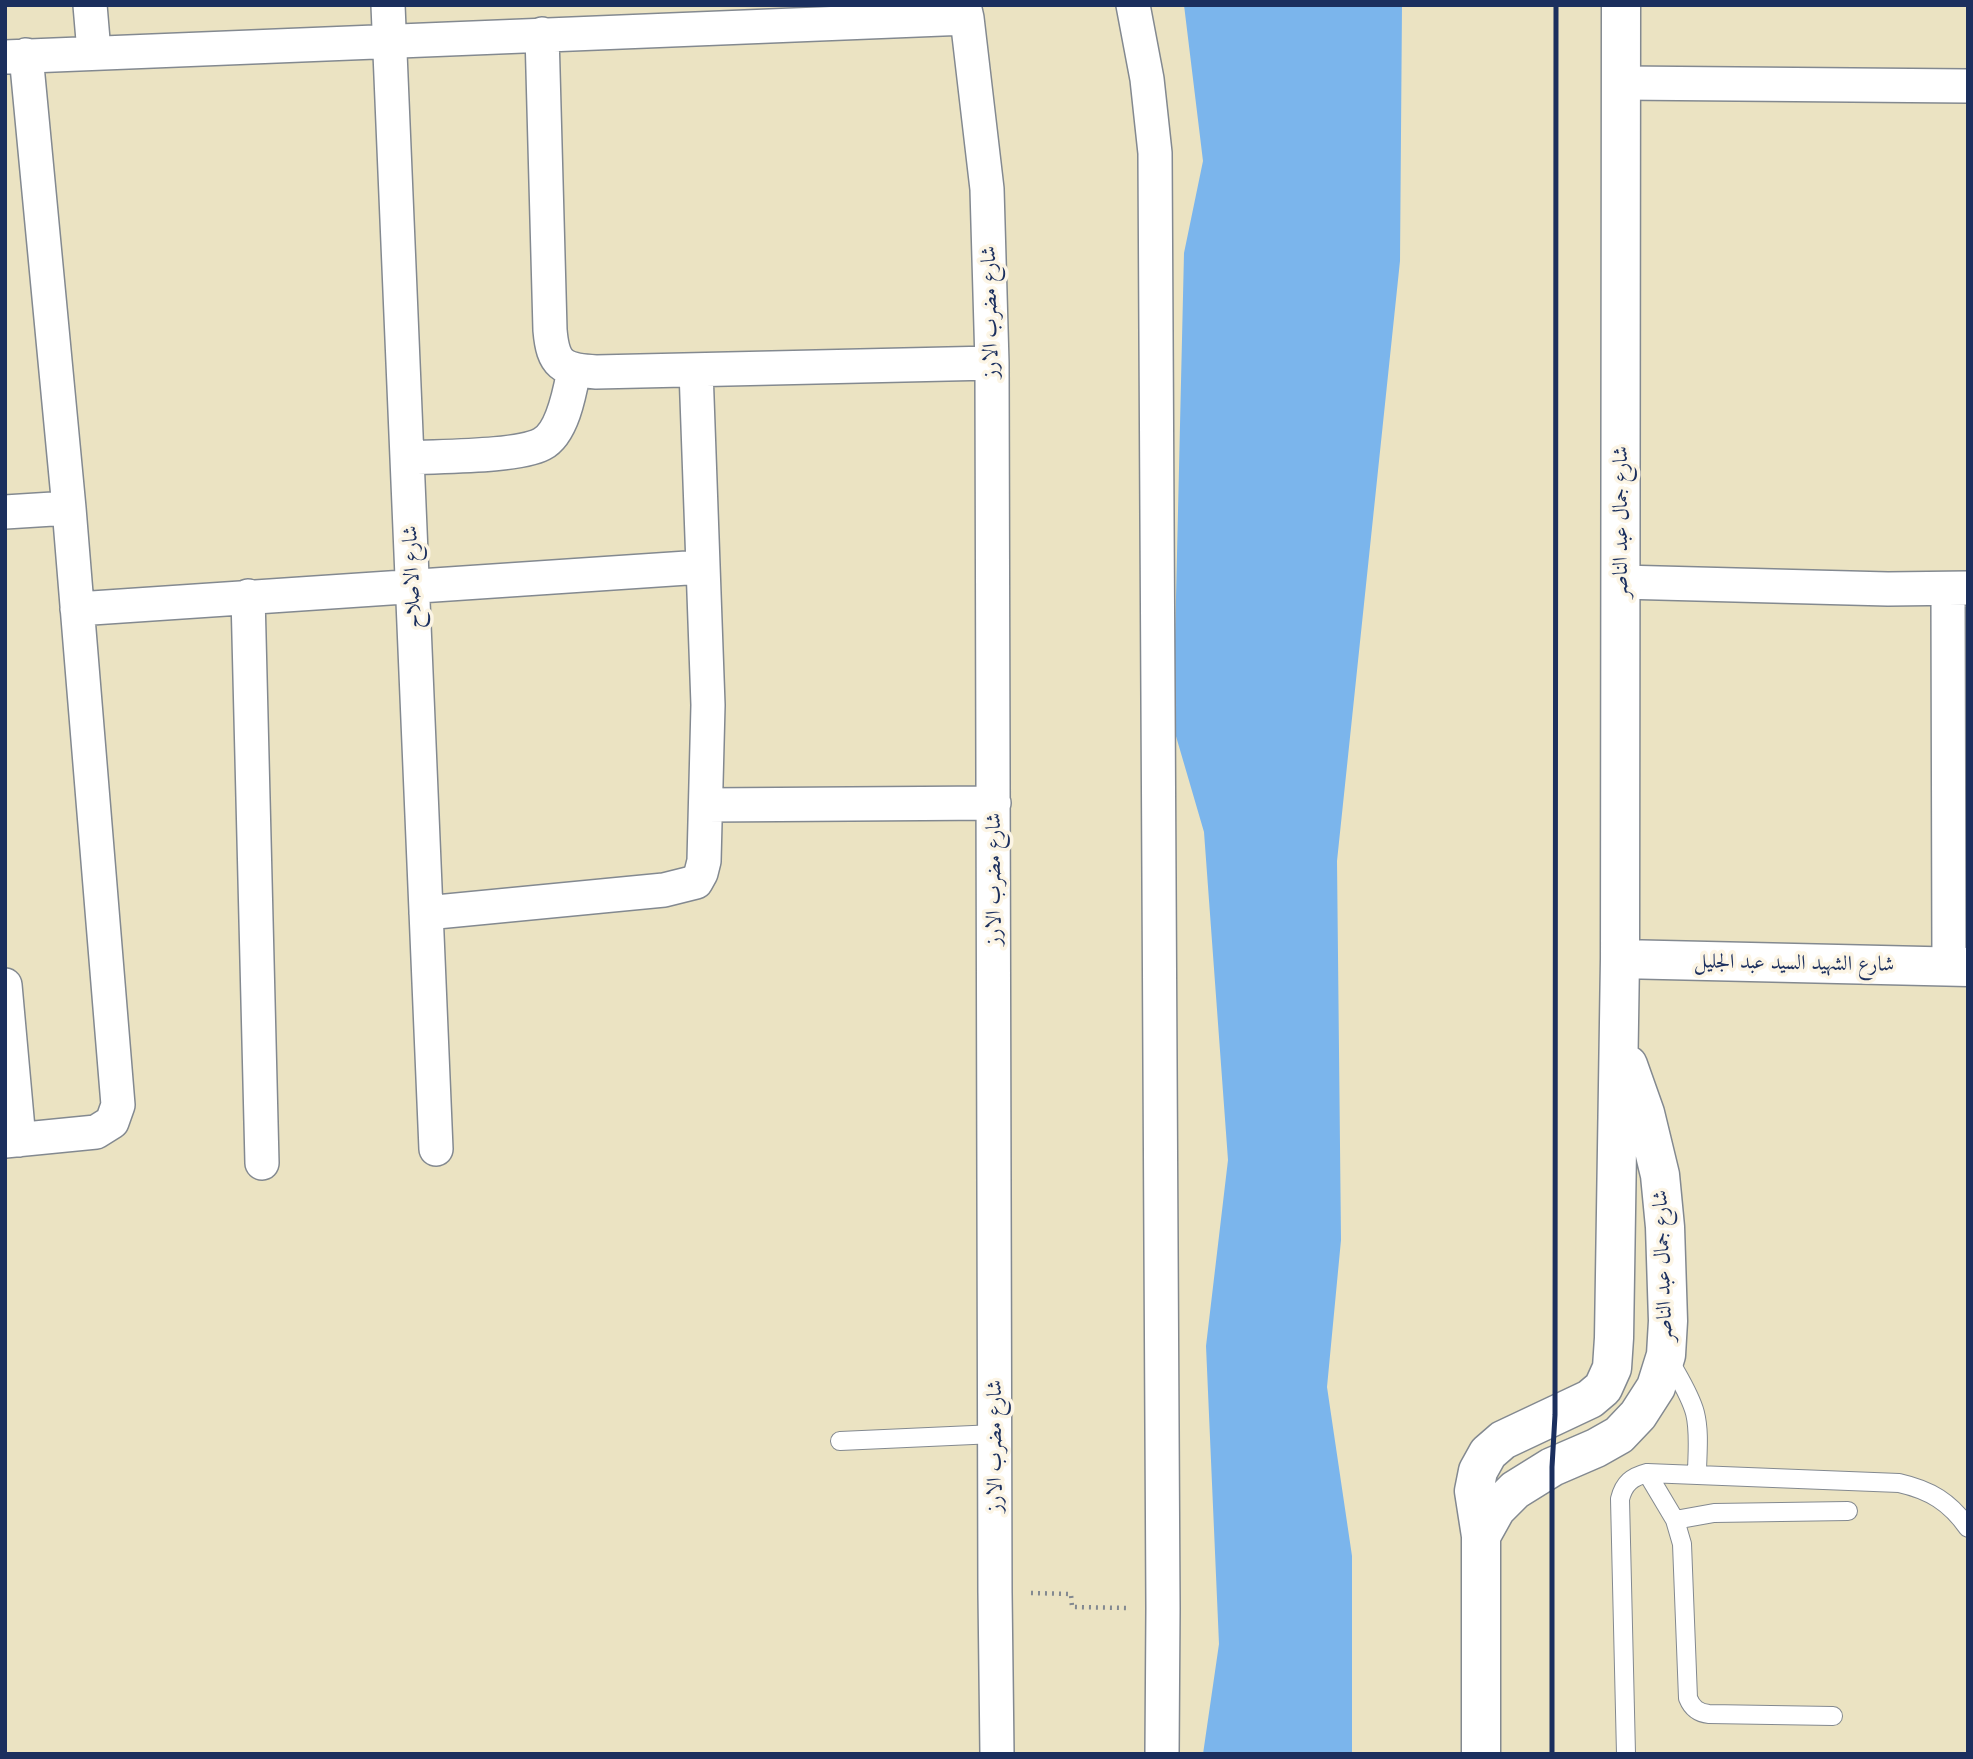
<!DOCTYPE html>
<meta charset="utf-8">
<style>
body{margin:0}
#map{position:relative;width:1973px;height:1759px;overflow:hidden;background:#ebe3c2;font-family:"Libre Caslon Text",serif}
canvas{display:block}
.frame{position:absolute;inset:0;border:7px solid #1b2f5e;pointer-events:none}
</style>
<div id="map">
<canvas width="1973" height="1759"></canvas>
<div class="frame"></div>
</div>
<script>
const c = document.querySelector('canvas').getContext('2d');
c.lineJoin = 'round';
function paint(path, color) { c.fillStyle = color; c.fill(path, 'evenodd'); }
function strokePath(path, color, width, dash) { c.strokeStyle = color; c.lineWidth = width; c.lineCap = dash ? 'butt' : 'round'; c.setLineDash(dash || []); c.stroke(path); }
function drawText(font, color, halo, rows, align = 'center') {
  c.font = font + ' "Libre Caslon Text",Amiri,serif'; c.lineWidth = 7; c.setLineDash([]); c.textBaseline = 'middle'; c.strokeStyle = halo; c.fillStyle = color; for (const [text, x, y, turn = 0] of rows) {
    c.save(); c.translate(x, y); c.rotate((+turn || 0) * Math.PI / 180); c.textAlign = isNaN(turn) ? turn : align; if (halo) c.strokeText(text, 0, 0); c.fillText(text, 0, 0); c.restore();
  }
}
const water = new Path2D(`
 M1184 5H1402L1400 261 1337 861 1341 1240 1327 1387 1352 1556V1754H1203L1219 1644 1206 1346 1228 1160 1204 832 1173 726 1184 253 1203 161Z`);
const path = new Path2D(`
 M1031 1593 1071 1594 1072 1607 1129 1608`);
const lane = new Path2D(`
 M1668 1358C1677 1375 1690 1394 1695 1413 1700 1433 1697 1455 1697 1475
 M840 1441 995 1434
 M1647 1473 1675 1520 1682 1544 1688 1698C1692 1708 1698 1713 1709 1714L1833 1716
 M1675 1520 1714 1513 1848 1511
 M1626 1754 1620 1499C1624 1483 1632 1477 1647 1473L1899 1483C1930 1490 1950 1502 1968 1528`);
const street = new Path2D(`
 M90 5 94 52
 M388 5 436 1149
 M964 5 967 18 987 189 992 363 995 1593 997 1754
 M1133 5 1147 79 1155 153 1163 1608 1162 1754
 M542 34 550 330C553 365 562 370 596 372L992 363
 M5 57 967 18
 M1621 83 1968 86
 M407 458C438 456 518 457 542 444 563 433 570 391 574 370
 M5 512 69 508
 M1621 582 1888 589 1968 588
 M1948 589 1949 967
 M248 596 262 1163
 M77 609 702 567
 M707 805 994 803
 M426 913 664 890 696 882 701 873 704 861 708 705 696 370
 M5 985 19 1140
 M5 1141 96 1132 112 1122 118 1105 69 508 26 55`);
const secondary = new Path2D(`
 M1620 959 1968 967
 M1481 1536 1496 1509 1515 1490 1552 1467 1596 1448 1619 1435 1638 1415 1656 1387 1666 1355 1668 1321 1665 1227 1660 1175 1645 1113 1628 1065
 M1481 1754V1536L1474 1491 1478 1471 1488 1453 1503 1440 1590 1399 1603 1388 1612 1368 1614 1338 1620 959 1621 5`);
const rail = new Path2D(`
 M1552 1754V1467L1555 1415 1556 5`);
const streetNames = [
 ["شارع مضرب الارز",990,312,-91],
 ["شارع جمال عبد الناصر",1621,522,-90],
 ["شارع الاصلاح",412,577,-92],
 ["شارع مضرب الارز",994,879,-90],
 ["شارع الشهيد السيد عبد الجليل",1794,963,1],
 ["شارع جمال عبد الناصر",1663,1266,-92],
 ["شارع مضرب الارز",995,1446,-90]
];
paint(water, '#7bb5ec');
strokePath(lane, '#838990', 20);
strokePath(street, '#838990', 36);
strokePath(secondary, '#838990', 41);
strokePath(path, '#838990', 4.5, [2, 5]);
strokePath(lane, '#fff', 18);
strokePath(street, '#fff', 33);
strokePath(secondary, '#fff', 38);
strokePath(rail, '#1b2f5e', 5);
drawText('21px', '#1b2f5e', '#fcf5e5', streetNames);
</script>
